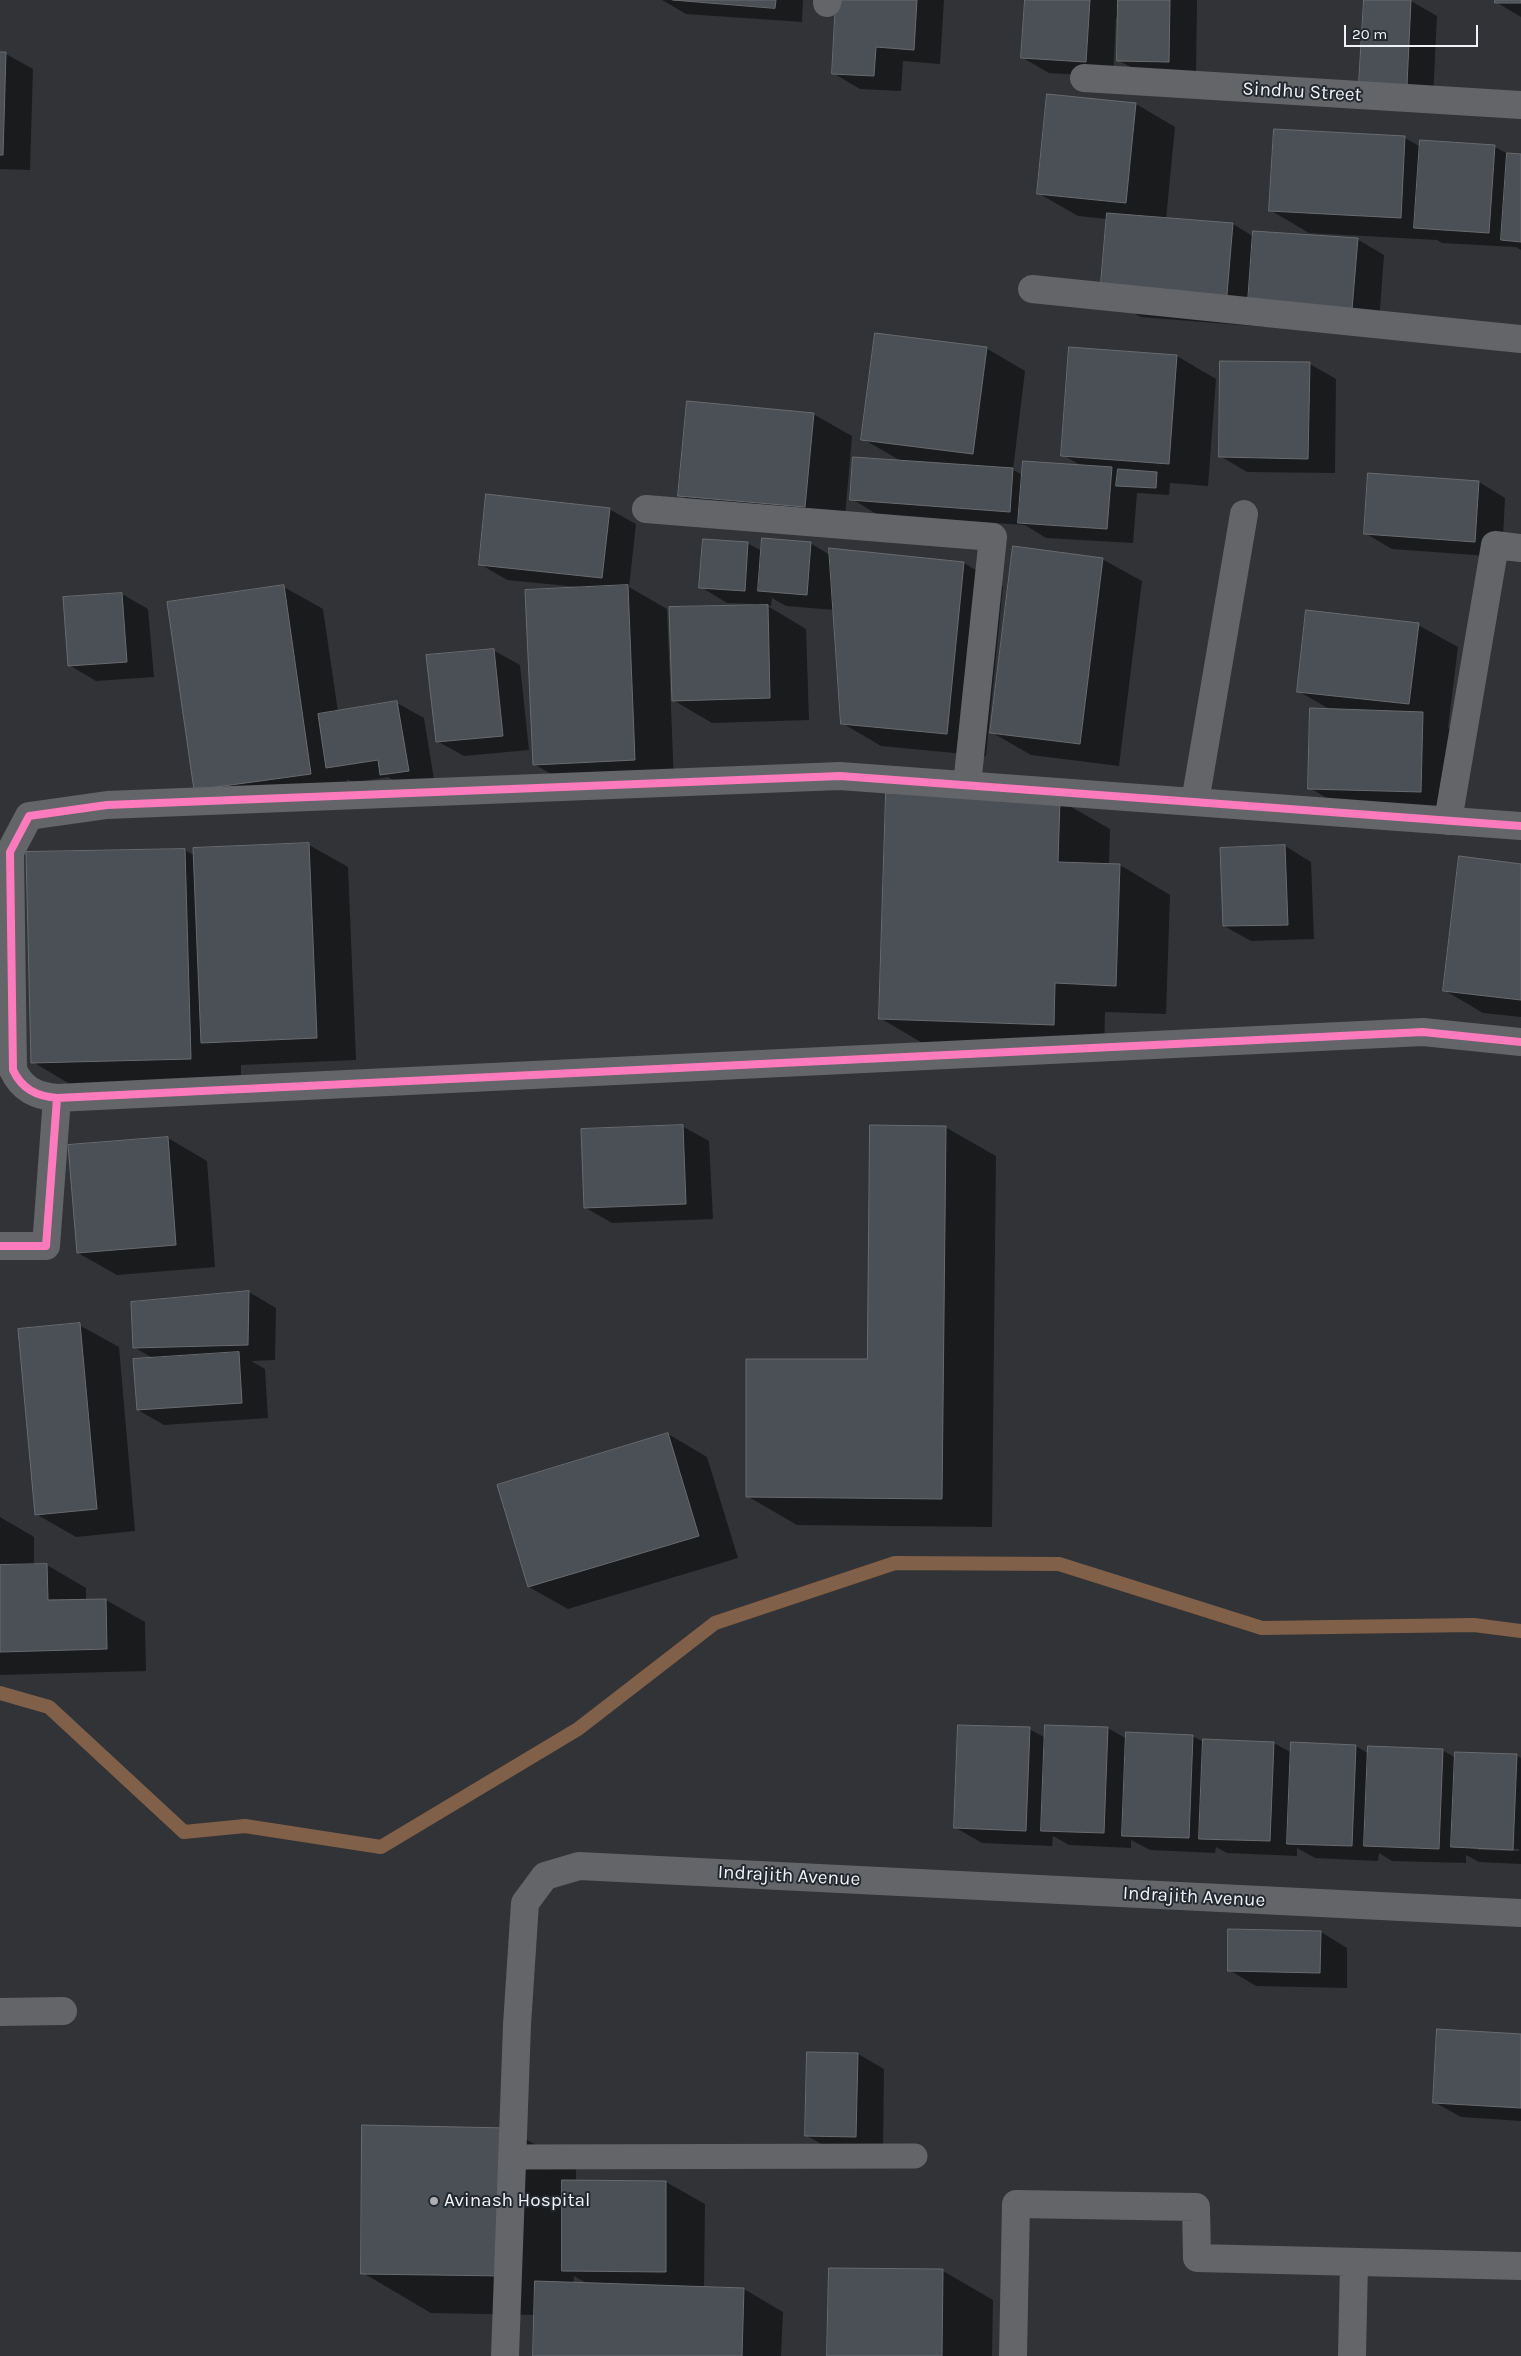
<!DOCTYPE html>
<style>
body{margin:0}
#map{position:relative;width:1521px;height:2356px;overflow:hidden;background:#313336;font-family:Karla,sans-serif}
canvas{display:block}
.scale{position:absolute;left:1344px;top:25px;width:134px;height:22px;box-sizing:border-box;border:2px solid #f0f2f7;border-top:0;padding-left:6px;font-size:15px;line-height:18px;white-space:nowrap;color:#f0f2f7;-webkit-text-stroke:4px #24282f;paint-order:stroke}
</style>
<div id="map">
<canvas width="1521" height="2356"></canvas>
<div class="scale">20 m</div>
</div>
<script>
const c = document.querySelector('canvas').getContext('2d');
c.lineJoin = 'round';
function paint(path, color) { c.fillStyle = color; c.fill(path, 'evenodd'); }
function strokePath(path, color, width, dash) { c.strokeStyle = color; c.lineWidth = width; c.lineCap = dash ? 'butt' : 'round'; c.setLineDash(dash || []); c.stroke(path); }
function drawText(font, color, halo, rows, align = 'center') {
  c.font = font + ' Karla,sans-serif'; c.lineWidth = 4; c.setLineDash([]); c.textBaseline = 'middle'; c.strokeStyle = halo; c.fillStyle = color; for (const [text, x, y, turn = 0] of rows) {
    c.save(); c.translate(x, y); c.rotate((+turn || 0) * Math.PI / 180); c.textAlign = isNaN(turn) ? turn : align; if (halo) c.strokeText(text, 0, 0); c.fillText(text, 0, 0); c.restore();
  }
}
const shadow = new Path2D(`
 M662 0H803L802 22 686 14Z
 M837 0H944L940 64 903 61 901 91 860 89 833 73Z
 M1026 0H1197L1196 76 1145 75 1118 60 1119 18H1116L1113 77 1049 73 1023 58Z
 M1365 0 1411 1 1437 16 1433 99 1387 97Z
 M1496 0H1521V17L1496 2Z
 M0 53 6 54 33 69 30 170 0 169Z
 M1136 104 1175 127 1166 219 1233 224 1254 237 1357 239 1384 255 1379 323 1267 311 1265 327 1141 317 1102 295 1108 219 1078 216 1038 193Z
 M1405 138 1421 147H1495L1508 154 1521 155V250L1516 247 1442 243 1437 240 1309 233 1270 210Z
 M986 348 1025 371 1013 470 1023 475 1082 466 1063 455 1177 356 1216 379 1208 486 1170 483 1169 495 1137 493 1133 543 1046 538 1025 525 878 515 852 499 901 461 863 439Z
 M1310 364 1336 379 1335 473 1247 472 1220 456Z
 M813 414 852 436 844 528 719 518 680 495Z
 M1479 482 1505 498 1502 557 1392 549 1365 533Z
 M609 509 636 524 629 587 667 609 674 782 573 787 534 764 578 587 507 580 480 564Z
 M747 543 762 551 810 543 830 555 964 563 1003 586 986 756 881 746 842 723 834 610 786 606 772 598 771 606 766 605 806 629 809 720 712 723 673 700 753 606V604L727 603 701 587Z
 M1102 559 1142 581 1119 766 1031 755 991 732Z
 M284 587 323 609 338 712 397 703 424 718 435 786 408 789 388 777 354 783 347 779 350 796 196 789Z
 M122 594 148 609 154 677 96 681 69 665Z
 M1418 625 1458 647 1448 728 1462 736 1460 814 1349 811 1310 788 1331 710 1298 691Z
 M493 650 520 665 529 750 464 756 437 741Z
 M1059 800 1110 829 1109 865H1120L1170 895 1166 1014 1105 1012 1104 1053 931 1048 880 1018Z
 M309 845 348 867 356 1060 241 1065V1088L83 1092 33 1062 28 854 185 850 195 856Z
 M1285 846 1311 862 1314 939 1251 941 1224 926Z
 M1521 865V1017L1483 1013 1444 990Z
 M682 1126 709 1141 713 1219 612 1223 586 1208Z
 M945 1127 996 1156 992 1527 797 1525 747 1496 868 1360Z
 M168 1138 207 1161 215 1267 117 1275 78 1253Z
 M249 1292 276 1308 275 1360 251 1361 265 1369 268 1418 164 1425 138 1410 154 1359 134 1347Z
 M79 1325 119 1347 135 1531 76 1537 36 1514Z
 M668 1434 707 1457 738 1558 568 1609 529 1587Z
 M0 1517 34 1537V1565H47L86 1588V1600H106L145 1622 146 1671 0 1675Z
 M1046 1726 1108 1728 1127 1739 1192 1736 1204 1742V1740L1274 1743 1292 1753 1356 1746 1369 1754 1442 1750 1456 1758 1516 1755 1521 1758V1864L1479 1862 1466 1855V1863L1392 1861 1379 1853 1378 1861 1315 1858 1297 1848V1856L1227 1853 1216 1847 1215 1853 1150 1850 1131 1840V1848L1069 1845 1053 1836 1052 1846 982 1843 956 1828 1029 1729 1046 1738ZM1478 1847 1519 1849V1851L1478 1850Z
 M1321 1932 1347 1948V1988L1256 1986 1229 1970Z
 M1521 2035V2121L1461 2117 1434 2102Z
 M858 2054 884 2069 883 2151H833L806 2135Z
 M508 2129 576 2168V2182H666L705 2204 704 2288 744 2289 783 2312 781 2356H535L536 2315 431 2313 363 2273ZM574 2276 588 2284H573Z
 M943 2271 993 2300 992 2356H829Z`);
const stream = new Path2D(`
 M0 1693 49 1707 184 1832 245 1826 381 1847 578 1729 715 1623 895 1563 1059 1564 1262 1628 1474 1625 1521 1631`);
const building = new Path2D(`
 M673 0H776L775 8Z
 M836 0H917L914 50 876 47 874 76 832 74Z
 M1025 0H1090L1086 62 1021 58Z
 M1118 0H1170L1169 62 1117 61Z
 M1364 0H1411L1407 85 1359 83Z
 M1495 0H1521V3H1495Z
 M0 52H6L3 155H0Z
 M1047 94 1136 103 1126 203 1037 194Z
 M1274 129 1405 136 1401 218 1269 211Z
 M1420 140 1495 145 1489 233 1414 228Z
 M1507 153 1521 154V242L1501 240Z
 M1107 213 1233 223 1226 306 1100 295Z
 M1253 231 1358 238 1352 309 1248 302Z
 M875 333 987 347 973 454 861 440Z
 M1069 347 1177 355 1169 464 1061 456Z
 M1220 361 1310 362 1308 459 1219 457Z
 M687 401 814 413 805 507 678 496Z
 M853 457 1013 468 1010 512 850 500Z
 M1023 461 1112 467 1107 529 1018 523Z
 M1118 469 1157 472 1156 488 1116 486Z
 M1368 473 1479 481 1475 542 1364 534Z
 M486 494 610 508 602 578 479 565Z
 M762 538 811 542 807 595 758 591Z
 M703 539 748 542 745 591 699 588Z
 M1013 546 1103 558 1080 744 990 733Z
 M829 548 964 562 947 734 841 724Z
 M284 585 311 774 194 790 167 602Z
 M628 585 635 760 533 765 525 590Z
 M122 593 127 662 68 666 63 597Z
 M768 605 770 698 672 701 669 607Z
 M1306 610 1419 623 1409 704 1297 692Z
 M494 649 503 736 436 742 426 655Z
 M397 701 409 771 380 775 378 760 326 768 318 714Z
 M1310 708 1423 712 1421 792 1308 789Z
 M886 793 1060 799 1058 862 1120 864 1116 986 1055 983 1054 1025 879 1019Z
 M309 843 317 1038 201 1043 193 848Z
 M1285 845 1288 925 1223 926 1220 848Z
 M185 849 191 1059 31 1063 26 852Z
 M1459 856 1521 864V1000L1443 991Z
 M683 1125 686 1204 584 1208 581 1129Z
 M870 1125 946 1126 942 1499 746 1497V1359H867Z
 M168 1137 176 1245 77 1253 68 1145Z
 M249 1291 248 1345 133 1348 131 1302Z
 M80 1323 97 1509 35 1515 18 1329Z
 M239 1352 242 1403 137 1410 133 1359Z
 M668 1433 699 1536 528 1587 497 1485Z
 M47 1564 48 1600 106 1599 107 1649 0 1652V1565Z
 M958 1725 1030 1727 1026 1831 954 1828Z
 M1045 1725 1108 1727 1104 1833 1041 1831Z
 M1126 1732 1193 1735 1189 1838 1122 1836Z
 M1203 1739 1274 1742 1270 1841 1199 1839Z
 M1291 1742 1356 1745 1352 1846 1287 1844Z
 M1368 1746 1443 1749 1439 1849 1364 1846Z
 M1455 1752 1517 1754 1513 1850 1451 1847Z
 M1228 1929 1321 1931 1320 1973 1228 1971Z
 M1437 2029 1521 2034V2108L1433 2103Z
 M807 2052 858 2053 856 2137 805 2136Z
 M362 2125 508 2128 504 2276 361 2274Z
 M562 2180 666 2181V2272L562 2271Z
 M829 2268 943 2269 942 2356H827Z
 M535 2281 744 2288 742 2356H533Z`);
const lane = new Path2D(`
 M512 2157 915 2156`);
const street = new Path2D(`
 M827 3 828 0
 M1084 78 1521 105
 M1032 289 1521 339
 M646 509 993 537 967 785
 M1195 802 1244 514
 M1448 821 1495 545 1521 548
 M57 1098C36 1096 22 1089 13 1070L10 852 29 816 107 805 840 776 1521 826
 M0 1246H46L57 1098 1423 1032 1521 1042
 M0 2012 63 2011
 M505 2356 517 2025 525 1903 545 1876 579 1866 1521 1913
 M1013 2356 1016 2204 1196 2207 1197 2258 1521 2266
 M1352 2356 1354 2263`);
const cycleway = new Path2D(`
 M57 1098C36 1096 22 1089 13 1070L10 852 29 816 107 805 840 776 1521 826
 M0 1246H46L57 1098 1423 1032 1521 1042`);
const markers = [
 [434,2201,5,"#adafb3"]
];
const streetNames = [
 ["Sindhu Street",1302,92,3],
 ["Indrajith Avenue",789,1876,3],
 ["Indrajith Avenue",1194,1897,3]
];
const poiNames = [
 ["Avinash Hospital",444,2201]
];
paint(shadow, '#0007');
strokePath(stream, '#806049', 14);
paint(building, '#4b4f56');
strokePath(building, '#696b6e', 1);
strokePath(lane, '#636568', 25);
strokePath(street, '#636568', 28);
strokePath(cycleway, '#fd7abc', 8);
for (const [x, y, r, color] of markers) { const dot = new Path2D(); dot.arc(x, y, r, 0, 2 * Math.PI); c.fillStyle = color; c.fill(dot); strokePath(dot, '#24282f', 2); }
drawText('19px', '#f0f2f7', '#24282f', streetNames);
drawText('19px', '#f0f2f7', '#24282f', poiNames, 'left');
</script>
